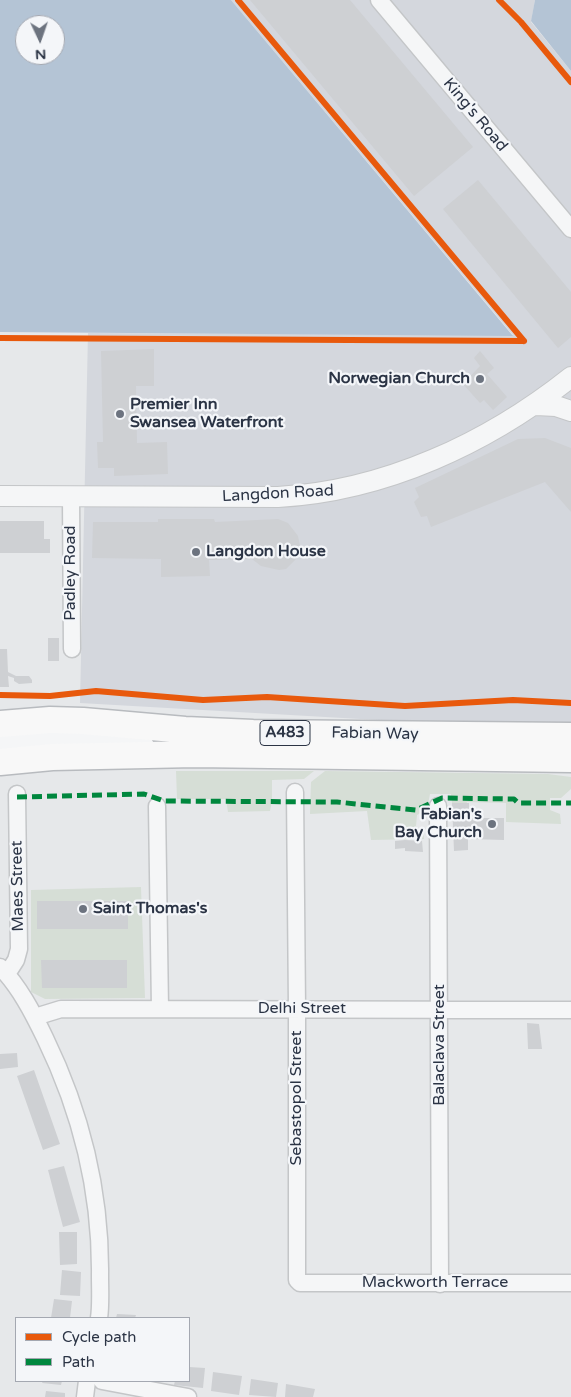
<!DOCTYPE html>
<style>
body{margin:0}
#map{position:relative;width:571px;height:1397px;overflow:hidden;background:#e6e8ea;font-family:"Varela Round",sans-serif}
canvas{display:block}
.legend{position:absolute;left:15px;top:1317px;width:175px;height:65px;box-sizing:border-box;background:#f4f6f9;border:1px solid #a4a8b1;margin:0;padding:6px 9px;list-style:none;font-size:15px;color:#2b3445}
.legend li{display:flex;align-items:center;gap:10px;height:25px}
.legend b{width:25px;border:1px solid #a4a8b1}
.north{position:absolute;left:15px;top:15px;width:50px;height:50px;box-sizing:border-box;background:#f4f6f9;border:1px solid #a4a8b1;border-radius:50%;rotate:177deg;font-size:14px;font-weight:700;line-height:20px;text-align:center;color:#2b3445}
.north::after{content:'';display:block;margin:auto;width:18px;height:22px;background:#6c737f;clip-path:polygon(50% 0,100% 100%,50% 72%,0 100%)}
</style>
<div id="map">
<canvas width="571" height="1397"></canvas>
<ul class="legend">
<li><b style="height:6px;background:#e8590c"></b>Cycle path</li>
<li><b style="height:6px;background:#00873e"></b>Path</li>
</ul>
<div class="north">N</div>
</div>
<script>
const c = document.querySelector('canvas').getContext('2d');
c.lineJoin = 'round';
function paint(path, color) { c.fillStyle = color; c.fill(path, 'evenodd'); }
function strokePath(path, color, width, dash) { c.strokeStyle = color; c.lineWidth = width; c.lineCap = dash ? 'butt' : 'round'; c.setLineDash(dash || []); c.stroke(path); }
function drawText(font, color, halo, rows, align = 'center') {
  c.font = font + ' "Varela Round",sans-serif'; c.lineWidth = 4.5; c.setLineDash([]); c.textBaseline = 'middle'; c.strokeStyle = halo; c.fillStyle = color; for (const [text, x, y, turn = 0] of rows) {
    c.save(); c.translate(x, y); c.rotate((+turn || 0) * Math.PI / 180); c.textAlign = isNaN(turn) ? turn : align; if (halo) c.strokeText(text, 0, 0); c.fillText(text, 0, 0); c.restore();
  }
}
const built = new Path2D(`
 M231 0H535L531 22 571 71V731L80 703 88 333 513 335Z`);
const green = new Path2D(`
 M176 771H314L304 779 272 780V801L270 811 228 812 226 799H177Z
 M325 771 548 774 571 777V789L561 798H550V810L560 814 561 824 506 822V803L467 802 466 805 452 803 451 794H430L427 809 417 815 416 826 423 831 424 839 371 840 367 811 310 814 311 782Z
 M141 887 145 998 45 999 31 992V890Z`);
const water = new Path2D(`
 M0 0H231L513 336 0 332ZM25 25H55V55H25Z
 M535 0H571V71L531 21Z`);
const building = new Path2D(`
 M250 0H350L473 147 414 196Z
 M478 180 571 292V337L558 348 443 209Z
 M154 349V386H136L137 443 167 442 168 474 114 476V468H98L97 442H103L101 351Z
 M480 351 494 368 487 374 507 397 493 410 484 400 480 403 463 384 480 366 474 358Z
 M545 438 571 448V512L545 482 431 527 427 516 421 517 414 502 419 497 415 488 518 439Z
 M158 519H214L215 522 278 519 288 523 298 536 300 546 298 557 286 569 279 570 261 566 252 559 209 560 210 576 161 577V559L92 558 93 522H158Z
 M0 521H44V539H50V553H0Z
 M48 638H59V661H48Z
 M0 649H7L8 672 16 676H29L32 680V683L19 684 14 681V678L8 676 9 687H0Z
 M452 803H469V818H504V840L468 839V850L454 851Z
 M405 840 422 841 423 852 405 851V848L395 849V841Z
 M37 901H128V929H37Z
 M41 960H127V988H42Z
 M527 1023 539 1024 542 1049H528Z
 M17 1053 18 1067 0 1069V1054Z
 M34 1070 60 1144 43 1150 17 1076Z
 M64 1166 80 1222 63 1227 48 1170Z
 M59 1232H77V1264L60 1265Z
 M62 1270 81 1272 80 1296 60 1295Z
 M54 1299 72 1301 70 1318H51Z
 M117 1314 136 1315 135 1318H116Z
 M189 1367 205 1368 203 1388 174 1385 175 1381H189Z
 M213 1372 242 1376 239 1395 211 1391Z
 M251 1379 278 1383 276 1397 249 1395Z
 M43 1381H62L61 1385 42 1383Z
 M286 1384 315 1389 313 1397H285Z
 M46 1391 65 1393V1397H45Z`);
const minor = new Path2D(`
 M379 0 571 229
 M71 497 72 649
 M295 792 297 1009V1280L300 1283H571
 M157 806 160 1009
 M438 806 440 1284
 M0 967C19 986 33 1013 45 1038 81 1112 101 1193 100 1276 100 1290 101 1305 99 1318
 M7 974 16 960 19 949 17 794
 M35 1017 61 1009 571 1010
 M102 1381 188 1397
 M85 1397 87 1381`);
const tertiary = new Path2D(`
 M536 405 556 406 571 411
 M0 496 278 497C385 491 488 443 571 377
 M0 744 80 739 144 746`);
const trunk = new Path2D(`
 M0 724 50 720 83 721 185 730 253 733 571 736
 M0 762 52 757 195 754 571 759`);
const quiet = new Path2D(`
 M17 797 144 794 164 801 337 802 416 810 442 798 514 799 518 803H571`);
const cycleway = new Path2D(`
 M238 0 524 341
 M499 0 521 22 571 82
 M0 338 524 341
 M0 695 50 696 96 691 203 700 267 697 405 706 513 700 571 703`);
const markers = [
 [480,379,5,"#6c737f"],
 [120,414,5,"#6c737f"],
 [196,552,5,"#6c737f"],
 [492,824,5,"#6c737f"],
 [83,909,5,"#6c737f"]
];
const shields = [
 [285,733,50]
];
const shieldNames = [
 ["A483",285,733]
];
const streetNames = [
 ["King's Road",475,115,50],
 ["Langdon Road",278,494,-3],
 ["Padley Road",71,573,-90],
 ["Fabian Way",375,734,1],
 ["Maes Street",18,886,-91],
 ["Delhi Street",302,1009],
 ["Balaclava Street",440,1045,-90],
 ["Sebastopol Street",297,1098,-90],
 ["Mackworth Terrace",435,1283]
];
const poiNames = [
 ["Norwegian Church",470,379,"right"],
 ["Premier Inn",130,405],
 ["Swansea Waterfront",130,423],
 ["Langdon House",206,552],
 ["Fabian's",482,815,"right"],
 ["Bay Church",482,833,"right"],
 ["Saint Thomas's",93,909]
];
paint(built, '#d4d7dd');
paint(green, '#d6ded6');
paint(water, '#b4c4d5');
paint(building, '#ced0d3');
strokePath(minor, '#c4c6c8', 19);
strokePath(tertiary, '#c4c6c8', 22);
strokePath(trunk, '#b8bbbf', 29);
strokePath(minor, '#f5f6f7', 16);
strokePath(tertiary, '#f5f6f7', 20);
strokePath(trunk, '#f8f8f8', 26);
strokePath(quiet, '#00873e', 5, [10, 5]);
strokePath(cycleway, '#e8590c', 6);
for (const [x, y, r, color] of markers) { const dot = new Path2D(); dot.arc(x, y, r, 0, 2 * Math.PI); c.fillStyle = color; c.fill(dot); strokePath(dot, '#f4f6f9', 2); }
for (const [x, y, w] of shields) { const box = new Path2D(); box.roundRect(x - w / 2, y - 12.5, w, 25, 4); c.fillStyle = '#f4f6f9'; c.fill(box); strokePath(box, '#2b3445', 1); }
drawText('bold 15px', '#2b3445', null, shieldNames);
drawText('16px', '#2b3445', '#f4f6f9', streetNames);
drawText('bold 16px', '#2b3445', '#f4f6f9', poiNames, 'left');
</script>
